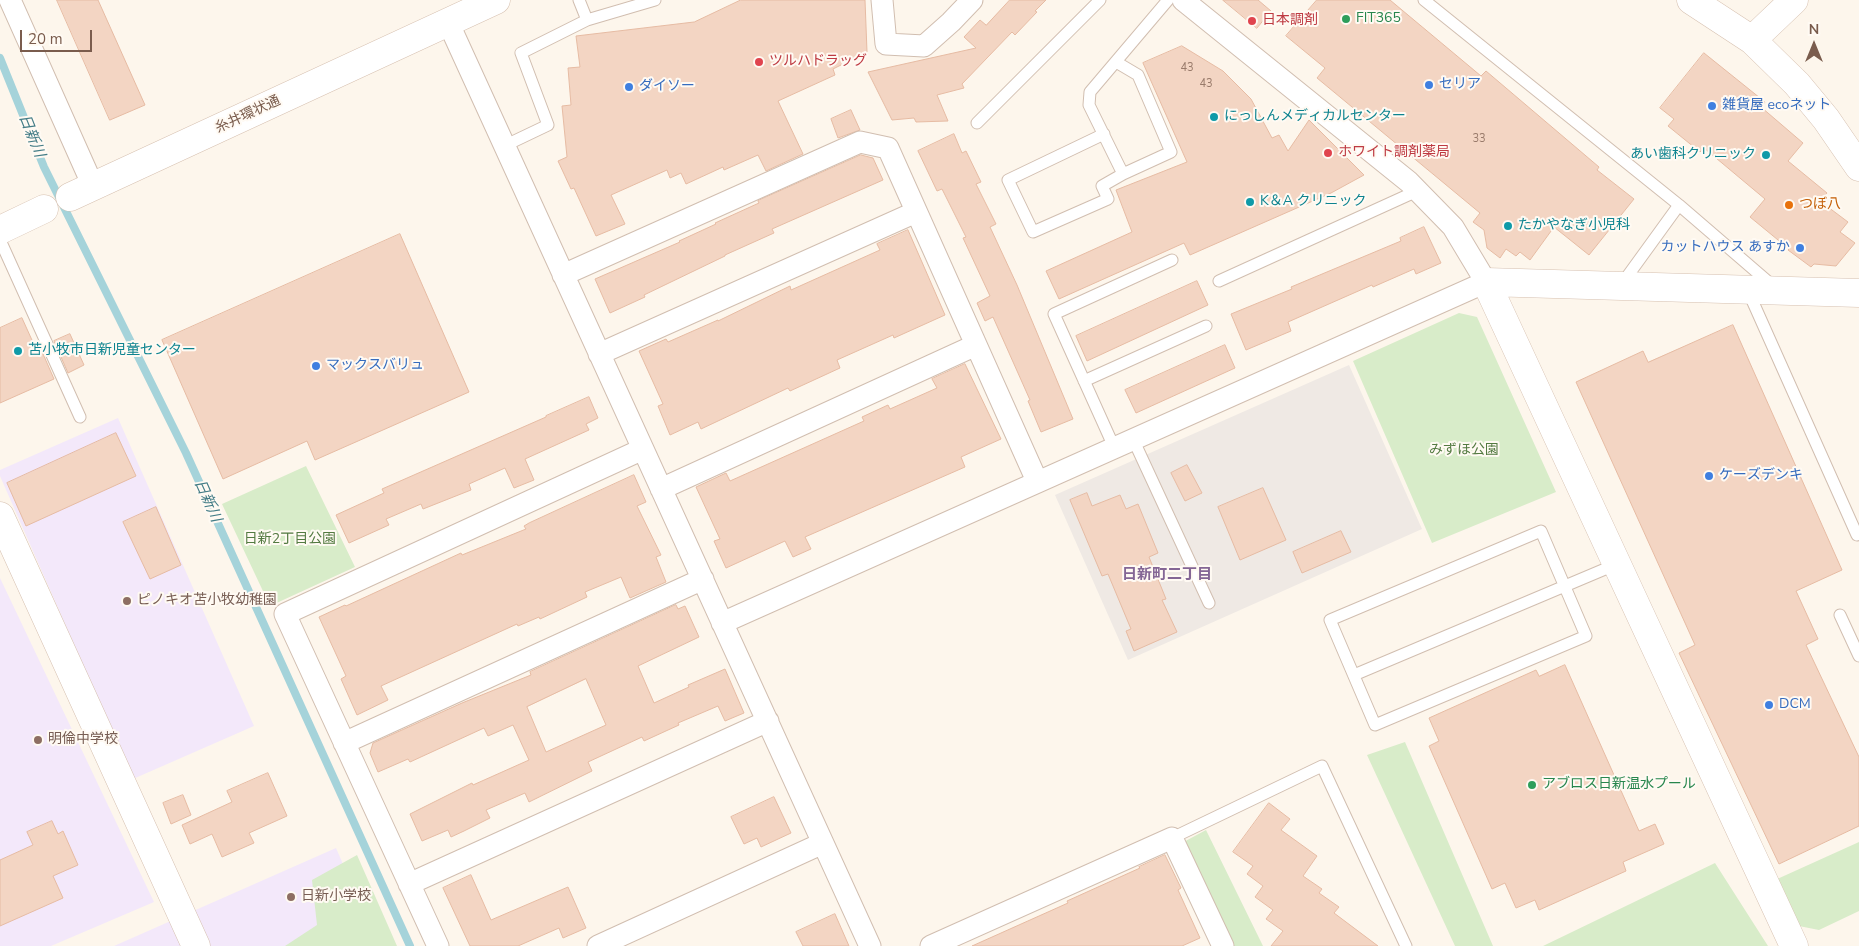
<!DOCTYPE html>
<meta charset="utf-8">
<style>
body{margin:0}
#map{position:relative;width:1859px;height:946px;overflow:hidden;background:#fdf6ec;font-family:"Nunito Sans",sans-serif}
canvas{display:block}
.north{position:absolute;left:1789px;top:20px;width:50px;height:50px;-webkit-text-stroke:4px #fffaf3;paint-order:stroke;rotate:0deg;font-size:14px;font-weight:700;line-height:20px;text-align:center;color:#7a5c4d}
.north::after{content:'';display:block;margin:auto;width:18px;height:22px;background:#7a5c4d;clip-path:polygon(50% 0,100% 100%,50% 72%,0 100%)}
.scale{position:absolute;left:20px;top:30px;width:72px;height:22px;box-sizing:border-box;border:2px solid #7a5c4d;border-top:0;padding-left:6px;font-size:15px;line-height:18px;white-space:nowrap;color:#7a5c4d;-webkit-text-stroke:4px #fffaf3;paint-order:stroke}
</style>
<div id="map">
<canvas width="1859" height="946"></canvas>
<div class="north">N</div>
<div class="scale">20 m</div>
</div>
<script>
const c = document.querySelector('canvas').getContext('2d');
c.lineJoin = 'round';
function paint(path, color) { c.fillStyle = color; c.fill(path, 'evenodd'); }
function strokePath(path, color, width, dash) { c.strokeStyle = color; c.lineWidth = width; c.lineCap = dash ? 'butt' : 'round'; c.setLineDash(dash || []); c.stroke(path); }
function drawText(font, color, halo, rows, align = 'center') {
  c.font = font + ' "Nunito Sans","Noto Sans JP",sans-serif'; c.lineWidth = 4; c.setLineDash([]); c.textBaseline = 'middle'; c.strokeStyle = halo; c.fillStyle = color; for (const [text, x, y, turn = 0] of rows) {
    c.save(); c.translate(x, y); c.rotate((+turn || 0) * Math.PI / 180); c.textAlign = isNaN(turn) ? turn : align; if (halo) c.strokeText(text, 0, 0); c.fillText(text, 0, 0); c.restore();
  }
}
const industrial = new Path2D(`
 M1349 365 1422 529 1128 660 1055 495Z`);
const education = new Path2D(`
 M118 418 254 726 133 779 0 476V470Z
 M0 578 154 902 51 946H0Z
 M336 848 379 946H114Z`);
const green = new Path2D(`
 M1459 313 1477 317 1556 492 1432 543 1353 361Z
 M306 466 355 567 270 606 222 504Z
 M1405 742 1493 946H1455L1367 755Z
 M1206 830 1263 946H1230L1180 844Z
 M1859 842V911L1819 930 1799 926 1775 880Z
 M357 855 397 946H285L317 925 312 880Z
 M1715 863 1768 946H1543Z`);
const stream = new Path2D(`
 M0 58 44 167 186 453 410 946`);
const building = new Path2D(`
 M57 0H98L145 105 110 120Z
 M741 0H865L867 52 833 69 835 75 778 101 803 154 766 171 758 155 724 170 723 167 686 184 681 173 670 178 667 170 611 195 625 224 596 236 574 188 571 189 558 161 567 157 562 106 571 105 568 68 580 67 576 36 694 22Z
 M1010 0H1046L1035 11 1037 12 1015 35 1012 32 962 84 964 88 937 95 948 121 916 122 914 118 892 120 868 72 976 48 964 37 980 20 986 25Z
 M1223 0H1258L1271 11 1257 28Z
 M1317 0H1390L1481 76 1486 71 1599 167 1597 170 1634 199 1589 255 1554 227 1530 260 1520 252 1516 256 1506 249 1500 258 1487 248 1484 230 1473 222 1480 213 1317 78 1325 68 1286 36Z
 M1182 46 1223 71 1251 99 1272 138 1279 135 1288 151 1309 120 1364 175 1331 193 1190 255 1184 243 1059 299 1046 271 1132 232 1116 190 1187 162 1143 63Z
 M1704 53 1765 102 1761 107 1803 143 1788 161 1827 193 1820 201 1848 222 1840 232 1855 243 1836 266 1814 264 1811 267 1788 250 1789 249 1750 217 1765 199 1704 148 1700 152 1668 126 1674 119 1660 108Z
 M851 110 860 130 838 138 831 119Z
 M954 134 962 153 966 151 981 182 976 184 996 224 990 227 1017 285 1073 419 1041 432 1028 401 1030 400 993 317 985 321 977 303 990 296 963 238 966 237 942 189 937 191 918 151Z
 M861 155 873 158 883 180 772 229 774 233 725 255V256L644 295 645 297 610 313 595 279 680 242 679 241 716 224 715 223 759 203 758 201Z
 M1424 227 1441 263 1416 274 1414 269 1373 287 1372 285 1288 322 1291 331 1246 350 1231 314 1292 289 1291 287 1401 241 1400 238Z
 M908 230 945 315 894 338 893 335 837 360 840 368 790 391 788 388 701 429 698 422 670 435 658 406 663 404 639 351 666 339 668 342 718 320V321L790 286 791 290 880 250 877 244Z
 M400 234 469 392 315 460 307 441 223 479 162 340Z
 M1197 281 1208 305 1087 361 1076 336Z
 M22 318 36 349 40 347 54 379 0 403V328Z
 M1733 325 1842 570 1796 591 1818 639 1806 645 1859 757V826L1779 864 1679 653 1695 645 1576 382 1643 351 1648 362Z
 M70 334 84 365 68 373 54 341Z
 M1225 345 1235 368 1136 413 1125 390Z
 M965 364 1001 439 961 457 965 467 805 537 811 549 793 557 785 541 726 568 714 541 720 539 696 487 726 473 730 481 864 421 862 417 888 405 890 409 937 388 932 379Z
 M589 397 598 418 586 424 589 430 525 459 534 480 514 488 505 468 469 484 471 490 423 509 421 504 386 519 389 525 349 543 336 515 384 493 382 489 546 417V416Z
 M116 433 136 476 26 526 7 483Z
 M1187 465 1202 493 1185 501 1171 473Z
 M634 475 646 502 637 506 661 555 656 557 666 582 630 598 621 577 585 592 587 597 540 619 539 617 518 626 517 624 381 686 388 700 357 715 341 679 346 676 319 617 345 605 346 606 461 553 462 555 526 529 524 526 529 523Z
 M1263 488 1286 540 1240 560 1218 507Z
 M1087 493 1092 506 1120 495 1126 509 1138 504 1158 553 1149 557 1166 599 1162 600 1177 632 1134 651 1126 631 1131 629 1108 574 1102 576 1070 500Z
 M156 507 181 565 150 579 123 522Z
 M1341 531 1351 552 1302 573 1293 552Z
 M676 605 678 609 685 606 699 637 638 666 654 703 689 687 688 685 725 669 744 713 725 721 718 706 678 723 679 725 644 741 642 737 588 762 592 771 529 802 525 793 486 810 490 818 464 831 451 837 448 830 422 841 410 814 472 783 473 785 529 760 513 725 488 736 484 728 410 762 408 759 378 772 370 753 373 743 462 703 531 675 530 672ZM586 679 606 725 546 752 527 707Z
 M1565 665 1639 831 1655 824 1664 844 1623 862 1626 871 1539 910 1535 900 1516 908 1505 883 1492 889 1429 746 1439 741 1429 718 1536 670 1539 676Z
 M268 773 287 816 249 833 254 843 222 857 212 834 190 844 182 825 232 802 227 791Z
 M183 795 191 815 171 824 163 803Z
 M774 797 791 833 761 847 757 838 744 844 731 817Z
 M1269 803 1290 819 1281 830 1317 856 1303 876 1322 889 1319 893 1339 907 1334 913 1378 946H1271L1283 931 1266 919 1273 910 1255 897 1263 886 1247 874 1253 866 1233 852Z
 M52 821 58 834 63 831 78 865 53 876 63 898 0 926V860L33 845 27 832Z
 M1165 855 1181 888 1178 890 1200 938 1182 946H972L1068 903 1067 901 1140 868 1139 867Z
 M471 875 491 920 568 887 586 928 563 938 559 928 518 946H470L443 888Z
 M835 914 849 946H803L796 932Z`);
const lane = new Path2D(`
 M1424 0 1679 205 1773 286
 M587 20 655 0
 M1116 62 1138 75 1171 152 1123 174
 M977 123 1100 0
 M1104 134 1008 180 1033 232 1108 199 1102 186 1123 174 1089 105 1090 92 1168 0
 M504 146 548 125 521 53 587 20 579 0
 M0 240 80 417
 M1219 281 1417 191
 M1621 285 1679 205
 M1748 291 1857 535
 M1084 381 1206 326
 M1133 439 1209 603
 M1114 447 1054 314 1172 260
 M1541 531 1586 636 1375 725 1330 620Z
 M1840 615 1859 656
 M1354 675 1617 564
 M1172 838 1322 766 1406 946`);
const street = new Path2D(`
 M10 0 93 186
 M882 0 886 44 924 46 951 22 972 0
 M448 22 870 946
 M563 275 860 142 888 148 1037 481
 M599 354 916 212
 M661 489 976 345
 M722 623 1486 282 1453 227 1409 182 1183 0
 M344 743 703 579
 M409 884 768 721
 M438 946 285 614 643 449
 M598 946 823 843
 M931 946 1172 838 1223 946`);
const secondary = new Path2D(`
 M1691 0 1752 40 1797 84 1826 119 1859 167
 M1752 40 1794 0
 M70 197 496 0
 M0 230 44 209
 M0 516 196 946
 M1794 946 1486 282 1859 293`);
const markers = [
 [1346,19,5,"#2e9e5b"],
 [1252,21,5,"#e0444e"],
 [759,62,5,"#e0444e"],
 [1429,85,5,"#3f7fe0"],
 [629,87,5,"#3f7fe0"],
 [1712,106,5,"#3f7fe0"],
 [1214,117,5,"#0f9aa8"],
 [1328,153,5,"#e0444e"],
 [1766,155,5,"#0f9aa8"],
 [1250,202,5,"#0f9aa8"],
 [1789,205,5,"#e8710a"],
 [1508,226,5,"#0f9aa8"],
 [1800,248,5,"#3f7fe0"],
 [18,351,5,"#0f9aa8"],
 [316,366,5,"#3f7fe0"],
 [1709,476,5,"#3f7fe0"],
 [127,601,5,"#8d6e63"],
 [1769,705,5,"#3f7fe0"],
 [38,740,5,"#8d6e63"],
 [1532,785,5,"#2e9e5b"],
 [291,897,5,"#8d6e63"]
];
const numberNames = [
 ["43",1187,68],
 ["43",1206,84],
 ["33",1479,139]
];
const leisureNames = [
 ["FIT365",1356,19],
 ["アブロス日新温水プール",1542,785]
];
const healthNames = [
 ["日本調剤",1262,21],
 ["ツルハドラッグ",769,62],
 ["ホワイト調剤薬局",1338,153]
];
const shopNames = [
 ["セリア",1439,85],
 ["ダイソー",639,87],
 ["雑貨屋 ecoネット",1722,106],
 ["カットハウス あすか",1790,248,"right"],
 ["マックスバリュ",326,366],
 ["ケーズデンキ",1719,476],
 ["DCM",1779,705]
];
const streetNames = [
 ["糸井環状通",248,115,-25]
];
const cultureNames = [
 ["にっしんメディカルセンター",1224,117],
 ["あい歯科クリニック",1756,155,"right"],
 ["K＆A クリニック",1260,202],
 ["たかやなぎ小児科",1518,226],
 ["苫小牧市日新児童センター",28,351]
];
const foodNames = [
 ["つぼ八",1799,205]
];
const parkNames = [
 ["みずほ公園",1464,451],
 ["日新2丁目公園",290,540]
];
const educationNames = [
 ["ピノキオ苫小牧幼稚園",137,601],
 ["明倫中学校",48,740],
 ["日新小学校",301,897]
];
const waterNames = [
 ["日新川",31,136,68],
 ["日新川",207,501,66]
];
const neighbourhoodNames = [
 ["日新町二丁目",1167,575]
];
paint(industrial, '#efe9e4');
paint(education, '#f3e8fa');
paint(green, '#d8ecc9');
strokePath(stream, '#a5d3da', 8);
paint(building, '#f3d5c3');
strokePath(building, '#e6bba3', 1);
strokePath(lane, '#d1beb0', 13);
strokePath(street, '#d1beb0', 23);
strokePath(secondary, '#d6c0b0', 29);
strokePath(lane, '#fff', 11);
strokePath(street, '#fff', 21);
strokePath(secondary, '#fff', 28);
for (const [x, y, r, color] of markers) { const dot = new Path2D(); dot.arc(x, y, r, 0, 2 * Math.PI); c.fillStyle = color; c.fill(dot); strokePath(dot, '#fffaf3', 2); }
drawText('11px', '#987a6a', null, numberNames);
drawText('14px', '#27864d', '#fffaf3', leisureNames, 'left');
drawText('14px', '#be3a42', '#fffaf3', healthNames, 'left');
drawText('14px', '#366cbe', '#fffaf3', shopNames, 'left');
drawText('14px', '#7a5c4d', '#fffaf3', streetNames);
drawText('14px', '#0d838f', '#fffaf3', cultureNames, 'left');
drawText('14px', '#c56008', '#fffaf3', foodNames, 'left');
drawText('14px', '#537a41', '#fffaf3', parkNames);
drawText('14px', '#785e54', '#fffaf3', educationNames, 'left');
drawText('italic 15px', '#437c86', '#fffaf3', waterNames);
drawText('bold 15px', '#846695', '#fffaf3', neighbourhoodNames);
</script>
